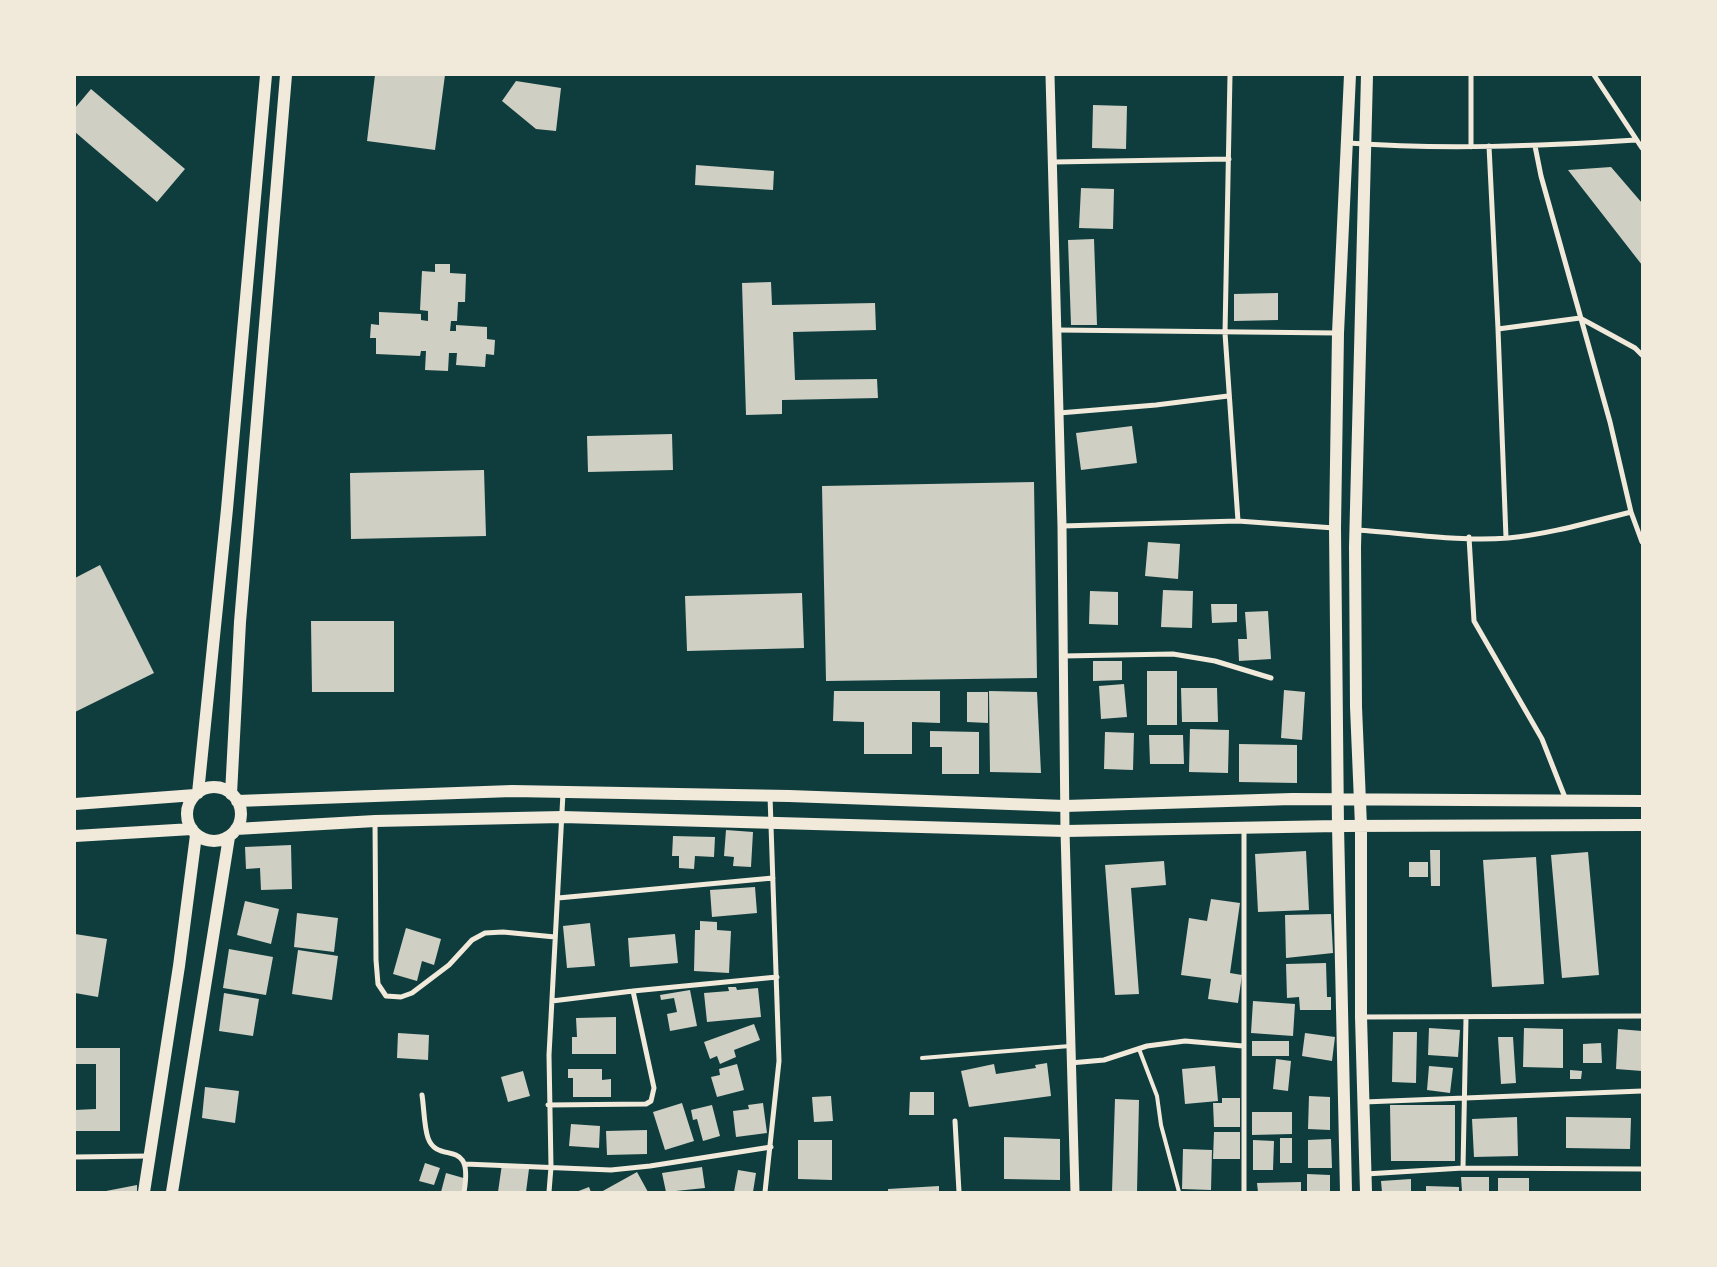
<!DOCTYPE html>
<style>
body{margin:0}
#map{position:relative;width:1717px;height:1267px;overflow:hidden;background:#0f3d3e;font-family:Roboto,sans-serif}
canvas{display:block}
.frame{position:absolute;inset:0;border:76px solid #f1e9da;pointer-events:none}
</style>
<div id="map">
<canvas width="1717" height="1267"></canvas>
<div class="frame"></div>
</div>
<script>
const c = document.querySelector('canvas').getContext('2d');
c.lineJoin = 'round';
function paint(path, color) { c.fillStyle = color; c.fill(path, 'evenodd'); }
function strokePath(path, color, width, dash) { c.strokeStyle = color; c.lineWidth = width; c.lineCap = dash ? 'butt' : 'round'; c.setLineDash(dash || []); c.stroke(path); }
const building = new Path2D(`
 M375 75H445L435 150 367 141Z
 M516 81 561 88 556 131 536 129 502 101Z
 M91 89 185 169 157 202 75 132V108Z
 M1093 105 1127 106 1126 149 1092 148Z
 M696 165 774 171 773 190 695 185Z
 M1611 167 1642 203V265L1568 170Z
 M1081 188 1114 189 1113 229 1079 228Z
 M1094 239 1097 325H1071L1068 240Z
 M435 264H450V273L466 274 465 302H458L457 321H451L450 331H456V325L487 327V339L495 340 494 355 486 354 485 367 456 365 457 353H449L448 371 425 370 426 351H421L420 356 376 354V338H370L371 324 379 325V312L421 314V320L428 321V311L420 310 422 271 435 272Z
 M771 282 772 305 875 303 876 330 793 332 795 380 877 379 878 398 782 400V414L746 415 742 283Z
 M1278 293V320L1234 321V294Z
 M1132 426 1137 463 1081 470 1076 433Z
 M672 434 673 470 588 472 587 436Z
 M484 470 486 536 351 539 350 473Z
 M1034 482 1037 678 826 681 822 486Z
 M1148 542 1180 544 1178 579 1145 576Z
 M100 565 154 673 75 712V578Z
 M1163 590 1193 591 1192 628 1161 627Z
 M1090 591 1118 592V625L1089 624Z
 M802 593 804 648 687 651 685 596Z
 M1211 604H1237V622L1212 623Z
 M1268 611 1271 659 1239 661 1238 639H1247L1245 612Z
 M311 621H394V692H312Z
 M1093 661H1122V680L1093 681Z
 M1147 671H1177V725H1147Z
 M1124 684 1127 717 1101 719 1099 686Z
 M1181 688H1217L1218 722H1182Z
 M1284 690 1305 692 1302 740 1281 738Z
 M834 691H940V723L912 722V754H864V722L833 721Z
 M989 691 1037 692 1041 773 990 772Z
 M967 692H988V723L967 722Z
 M1190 729 1229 730 1228 773 1189 772Z
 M930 731 979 732V774H942V747H930Z
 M1105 732 1134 733 1133 770 1104 769Z
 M1149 735H1183L1184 764H1150Z
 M1239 744 1297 745V783L1239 782Z
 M726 830 753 832 751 867 733 866 734 857 724 856Z
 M673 836 715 837 714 857 695 856 694 869 679 868V856H672Z
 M291 845 292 889 261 890 260 868 246 869 245 847Z
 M1430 850H1440V886H1431Z
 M1306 851 1309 910 1258 912 1255 854Z
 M1588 852 1599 975 1562 978 1551 855Z
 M1536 857 1544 984 1492 987 1483 860Z
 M1164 861 1166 885 1131 888 1139 994 1115 995 1105 865Z
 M1409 862H1428V877H1409Z
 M755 887 757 913 712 917 710 890Z
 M1211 899 1240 903 1230 973 1242 975 1238 1003 1208 999 1211 979 1181 975 1189 918 1207 921Z
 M245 901 279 909 271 944 237 935Z
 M297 913 338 918 334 952 294 947Z
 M1331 914 1333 953 1286 958 1285 915Z
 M700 921 717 922V930L731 931 729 973 694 971 695 930H700Z
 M590 923 595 966 567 968 563 926Z
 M406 928 441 939 434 965 422 961 417 981 393 974Z
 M75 934 107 939 98 997 75 993Z
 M675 934 678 963 630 967 628 938Z
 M229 949 273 957 266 995 223 988Z
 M298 950 338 956 332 1000 292 994Z
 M1326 963 1327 997H1331V1010H1300L1299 997 1287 998 1286 964Z
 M728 987H736L737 990 758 988 761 1017 707 1022 704 993 729 991Z
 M690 990 697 1026 670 1031 667 1014 677 1012 674 998 661 1000 660 995Z
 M224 993 259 999 253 1036 219 1031Z
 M1253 1001 1295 1004 1293 1036 1251 1033Z
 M616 1017V1054H572V1037H577L576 1018Z
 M754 1024 760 1040 734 1050 736 1057 720 1064 717 1056 710 1059 704 1042Z
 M1429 1028 1460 1030 1458 1057 1428 1055Z
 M1524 1028 1563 1029V1068L1523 1067Z
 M1618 1029 1642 1031V1071L1616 1069Z
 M1393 1032H1417L1416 1083 1392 1082Z
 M398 1033 429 1035 428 1060 397 1058Z
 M1305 1033 1335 1037 1332 1061 1302 1056Z
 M1498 1037H1513L1516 1083 1501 1084Z
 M1252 1041H1289V1056H1252Z
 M1601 1043 1602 1063H1583V1044Z
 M75 1048H120V1131H75V1110L96 1109V1064H75Z
 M1276 1059 1291 1061 1288 1091 1273 1089Z
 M1047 1063 1051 1096 969 1107 961 1071 994 1064 996 1074 1036 1068 1035 1065Z
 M737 1064 744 1090 717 1097 711 1077 720 1075 719 1069Z
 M1215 1066 1218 1101 1185 1104 1182 1069Z
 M1429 1066 1453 1068 1450 1093 1427 1090Z
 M568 1069H602V1080L611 1079V1097H573V1078H568Z
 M1570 1070 1582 1071 1581 1079H1570Z
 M523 1071 530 1096 508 1102 501 1077Z
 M205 1087 239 1091 235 1123 202 1118Z
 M910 1092H934V1115H909Z
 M831 1096 833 1121 814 1122 812 1097Z
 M1309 1096 1330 1097V1130L1308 1129Z
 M1222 1098H1240V1127H1214L1213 1103H1222Z
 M1115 1099 1139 1100 1137 1192H1112Z
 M682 1103 694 1141 665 1150 653 1112Z
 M763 1103 767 1133 736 1137 733 1111 749 1109 748 1105Z
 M712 1105 720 1136 703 1141 697 1119 693 1120 691 1110Z
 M1390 1105H1455V1161H1391Z
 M1252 1112H1292V1134L1252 1135Z
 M1517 1117 1518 1156 1474 1157 1472 1119Z
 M1566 1117 1631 1118 1630 1149 1566 1148Z
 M571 1124 600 1126 599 1148 569 1146Z
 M647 1130V1154L607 1155 606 1131Z
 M1214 1132H1240V1159H1213Z
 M1004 1137 1060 1139V1180L1004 1179Z
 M1280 1138H1292V1163H1280Z
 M1331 1139 1332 1168H1308V1140Z
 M798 1140H832V1180L798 1179Z
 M1253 1140 1274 1141 1273 1170H1253Z
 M1183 1149 1212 1150 1211 1190 1182 1189Z
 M425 1163 440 1168 434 1185 419 1181Z
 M502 1164 529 1169 526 1192H498Z
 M702 1167 705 1188 666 1192 662 1173Z
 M738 1170 756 1173 753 1192H734Z
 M637 1172 648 1192H601Z
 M446 1173 467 1179 463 1192H441Z
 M1307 1174 1330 1175V1192H1307Z
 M1461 1177H1489V1192H1462Z
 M1498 1178H1529V1192H1498Z
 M1411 1179V1192H1382L1381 1181Z
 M1301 1182V1192H1258L1257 1183Z
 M137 1185V1192H106V1191Z
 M939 1186V1192H888V1189Z
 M1426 1186 1459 1187V1192H1426Z
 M589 1187 591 1192H576Z`);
const service = new Path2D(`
 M1139 1049 1157 1096 1161 1125 1179 1192
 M922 1058 1070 1046`);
const minor = new Path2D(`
 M1230 75 1225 333 1238 521
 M1594 75 1642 148
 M1348 143C1444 150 1540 146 1636 140
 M1489 146 1498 329
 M1535 146 1541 176 1610 422 1631 512 1642 542
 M1471 147V75
 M1053 162 1229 159
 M1057 330 1337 333
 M1059 413 1156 405 1228 396
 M1062 526 1238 521 1334 528
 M1356 530C1406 533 1458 542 1508 538 1550 534 1590 522 1631 512
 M1469 537 1474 621 1542 739 1566 800
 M1506 538 1498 329 1580 318 1635 348 1642 355
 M1063 656 1173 654 1215 661 1271 678
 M375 822 376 960 378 984 386 996 401 997 412 993 449 965 472 940 485 933 503 932 555 937
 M558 898 773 878
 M552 1001 633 991 777 977
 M1363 1017 1642 1016
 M1466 1018 1463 1168 1642 1169
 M1070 1063 1104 1060 1147 1046 1185 1041 1243 1046
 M422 1095C424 1107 424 1127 428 1138 438 1166 474 1135 464 1192
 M1364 1102 1642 1091
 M548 1105 646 1104 651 1101 654 1088 633 991
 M955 1121 959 1192
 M75 1157 149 1156
 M465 1164 611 1170 650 1166 771 1147
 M1366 1174 1463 1168
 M549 1192 551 1167 549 1055 563 793
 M765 1192 779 1061 770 796
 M1244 1192V829`);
const tertiary = new Path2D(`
 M1050 75 1062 526 1065 831 1075 1192`);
const primary = new Path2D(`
 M187 814a27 27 0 1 1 54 0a27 27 0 1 1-54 0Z
 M198 793 227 509 266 75
 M231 794 240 622 286 75
 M237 801 512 791 789 796 1065 806 1292 799 1642 801
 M75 804 195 795
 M236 829 375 821 562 817 1065 831 1338 826 1642 825
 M75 836 192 829
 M144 1192 179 966 196 835
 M172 1192 229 837
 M1346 1192 1338 826 1335 528 1338 333 1350 75
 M1366 1192 1361 1017V826L1356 707 1355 547 1367 75`);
paint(building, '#cfcfc3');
strokePath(service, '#f1e9da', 4);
strokePath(minor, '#f1e9da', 5);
strokePath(tertiary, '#f1e9da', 9);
strokePath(primary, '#f1e9da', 12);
</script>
